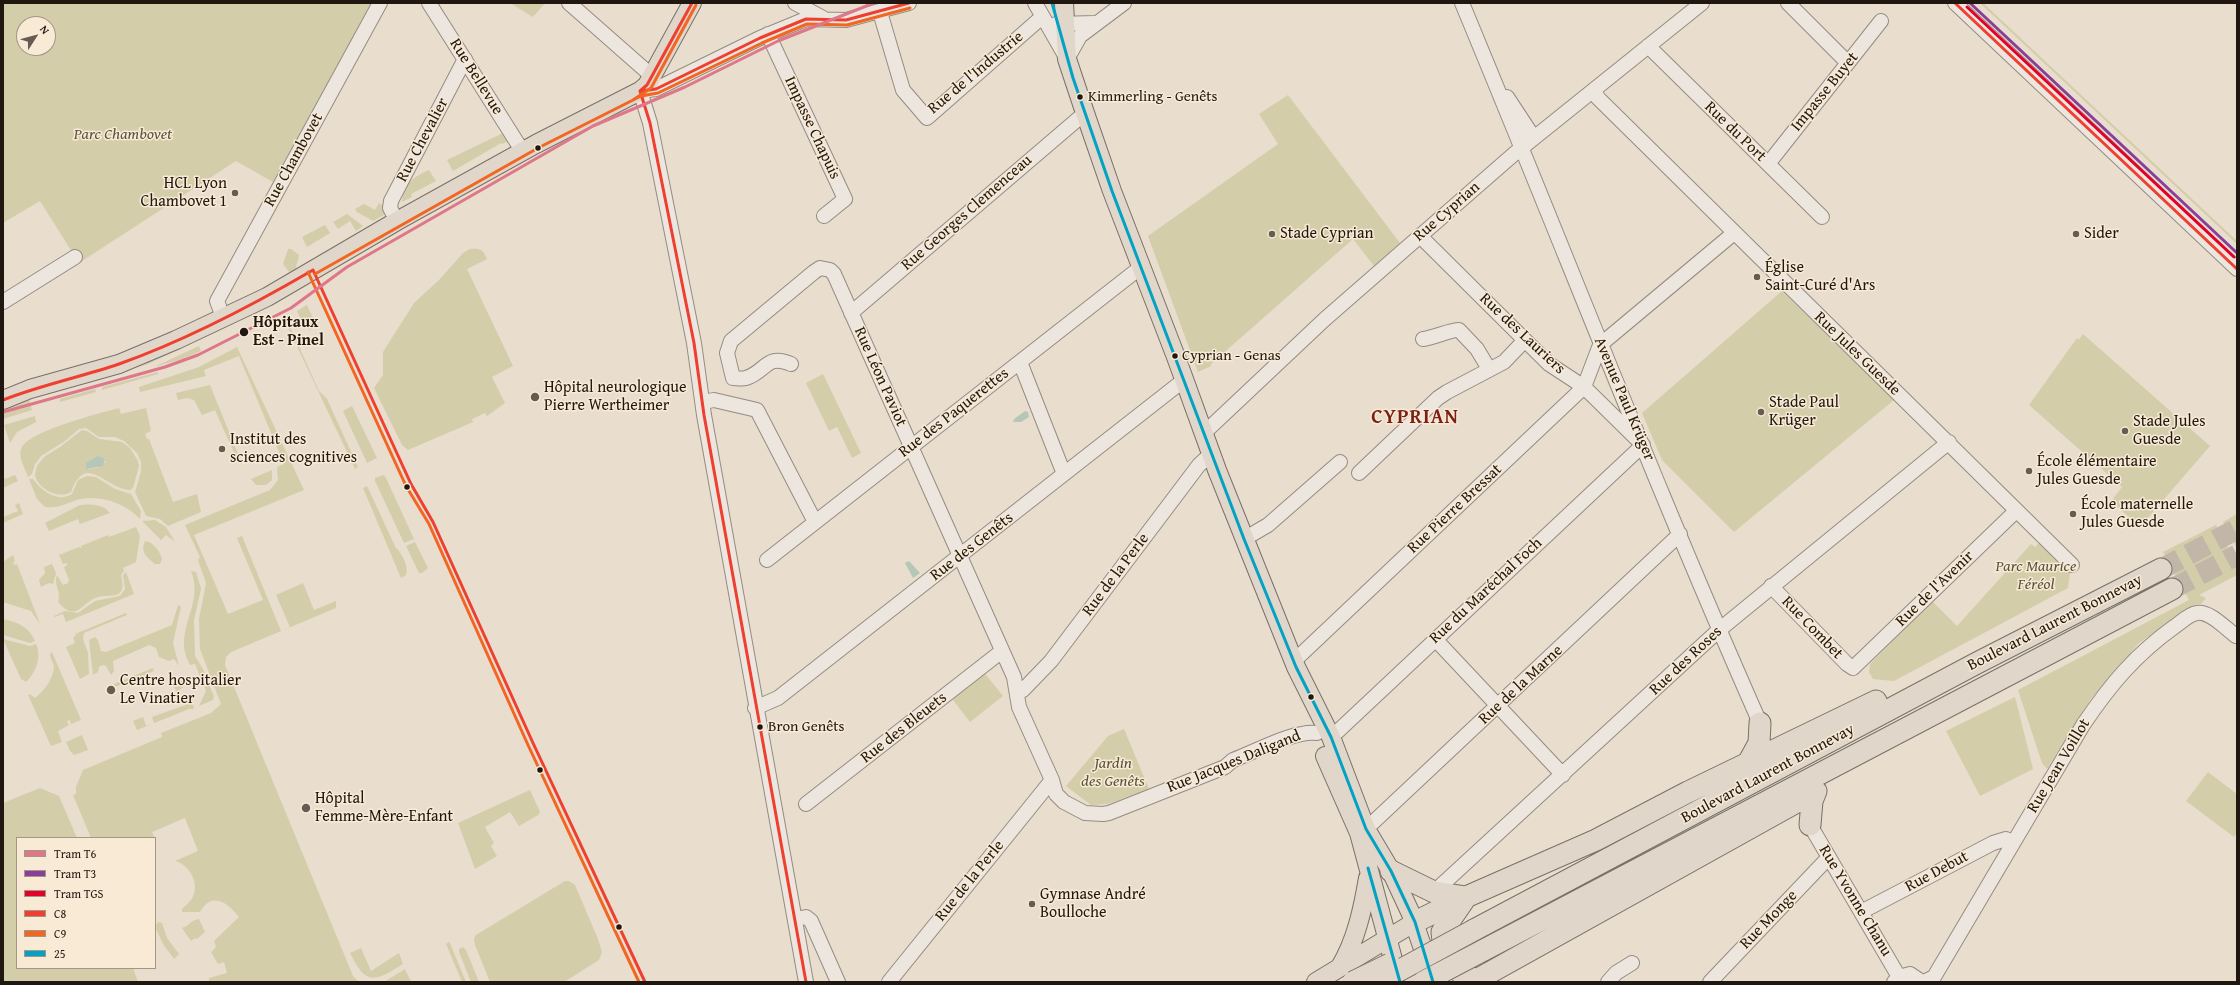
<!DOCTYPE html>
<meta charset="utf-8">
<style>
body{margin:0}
#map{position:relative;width:2240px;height:985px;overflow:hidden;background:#e9ddcd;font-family:"Gentium Book Plus",serif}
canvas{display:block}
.frame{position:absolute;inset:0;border:4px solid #201810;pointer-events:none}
.legend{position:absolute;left:16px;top:837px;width:140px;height:132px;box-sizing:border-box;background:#f9ead6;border:1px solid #a29687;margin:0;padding:5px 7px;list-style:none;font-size:12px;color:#201810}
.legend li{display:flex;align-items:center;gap:8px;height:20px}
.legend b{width:20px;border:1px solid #a29687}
.north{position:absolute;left:16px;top:16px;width:40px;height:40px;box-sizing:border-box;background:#f9ead6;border:1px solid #a29687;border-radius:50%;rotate:54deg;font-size:11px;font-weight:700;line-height:16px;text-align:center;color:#201810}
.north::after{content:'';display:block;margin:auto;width:14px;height:18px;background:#665d52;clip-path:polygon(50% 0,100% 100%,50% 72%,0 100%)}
</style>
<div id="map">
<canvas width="2240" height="985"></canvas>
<div class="frame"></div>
<ul class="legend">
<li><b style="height:5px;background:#de778a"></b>Tram T6</li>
<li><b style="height:5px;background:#873f98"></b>Tram T3</li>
<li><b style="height:5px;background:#e4002b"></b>Tram TGS</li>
<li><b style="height:5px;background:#ef3f30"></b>C8</li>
<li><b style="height:5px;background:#f26522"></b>C9</li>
<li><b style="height:5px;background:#02a2c4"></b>25</li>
</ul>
<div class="north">N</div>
</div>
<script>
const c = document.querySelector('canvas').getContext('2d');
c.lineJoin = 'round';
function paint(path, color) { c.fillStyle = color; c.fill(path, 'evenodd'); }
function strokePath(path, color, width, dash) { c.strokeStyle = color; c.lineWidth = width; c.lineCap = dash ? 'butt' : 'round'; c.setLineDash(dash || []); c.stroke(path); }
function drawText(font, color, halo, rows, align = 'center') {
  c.font = font + ' "Gentium Book Plus",serif'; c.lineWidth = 3; c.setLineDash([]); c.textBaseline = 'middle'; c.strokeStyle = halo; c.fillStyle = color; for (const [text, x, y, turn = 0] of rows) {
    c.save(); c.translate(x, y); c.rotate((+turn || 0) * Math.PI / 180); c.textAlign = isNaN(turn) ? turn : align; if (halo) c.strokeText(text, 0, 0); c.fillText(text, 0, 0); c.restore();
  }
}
const green = new Path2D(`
 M3 3H372L273 182 236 161 79 263 40 201 3 223ZM24 24H48V48H24Z
 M510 3H545L533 17Z
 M1980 3H1983L2237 241V244Z
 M1288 95 1400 243 1374 266 1353 239 1211 364V366L1198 372 1148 236 1278 144 1259 114Z
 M503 133 508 141 502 144 501 143 453 171 447 160Z
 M429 170 436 181 411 194 412 197 402 202C403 183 414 177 429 170Z
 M379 203 385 207 387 213 373 221 357 212 355 209 364 204 375 210Z
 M347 214 363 226 356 231 350 221 338 229 333 222Z
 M325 225 330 233 307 247 302 237Z
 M288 249H291L299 255 295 271 289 272 283 264Z
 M470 249C480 248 483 249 487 259L467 269 513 366 492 377 505 403 487 416 485 413 472 419 473 422 408 450 402 445 374 388 383 375V352L414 303 439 280 463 253Z
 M1782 291 1894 400 1734 532 1662 460 1642 413Z
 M307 305 314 321 313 328 310 330 304 326 297 311Z
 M288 322 319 391 327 399 358 467 355 469 286 323Z
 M226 324 227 327 148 364 52 393 51 389 161 357Z
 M2083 334 2210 446 2140 527 2111 501 2122 487 2029 405 2077 338 2079 340Z
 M199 346 201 351 182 359 154 367Z
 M237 347 304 490 194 535 228 614 263 600 237 538 242 536 281 631 290 627 276 595 303 583 314 610 336 601V608L231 652 226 657 225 665 353 976 359 982H209V978L227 973 224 962 218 964 211 952 216 947 214 941 239 917C229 904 212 890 200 912H182V909C185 906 189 903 191 900 201 886 191 865 175 861L198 851 185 818 152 832 155 838H91L73 795 76 794V787L83 770 162 737 161 733 211 713 221 704 200 649 199 619 206 583 198 560 200 557 185 525 270 490 278 480 277 467 284 464 239 356 204 370 206 376 140 392 139 387 199 367Z
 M158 372V374L102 390V387Z
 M823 374 861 453 852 458 837 427 829 431 806 383Z
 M210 385 238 454 235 455 215 410 202 415 194 400 187 398 178 400 176 393Z
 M95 389 96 392 60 402V399Z
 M28 395 32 410 3 419V405Z
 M352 406 377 458 367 463 343 411Z
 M119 408 121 414 146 408 151 431 145 434 147 439H149L173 502 197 494 201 512 168 526 160 519 146 516 135 492 141 472V462L137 453 124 441 115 437H99L86 428 79 429 65 441 41 456 35 464 32 474 28 477C25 468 18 457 21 449 27 431 101 413 119 408Z
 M35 416 36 422 17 432 10 443 4 425Z
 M82 430 87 431 99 439 122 442 130 448 138 461 139 466 133 488 130 490C105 489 86 451 71 492 59 500 36 488 35 474L37 466 44 457 60 447ZM98 456 102 457 106 462 96 468 87 469Z
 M272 470V480L266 485H256L251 479Z
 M3 475 5 479 15 475 18 481 3 488Z
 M383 475 385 476 414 539 404 543 375 481V478Z
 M87 476 96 477 115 489 131 494 141 511 140 519C126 504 102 495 81 499 68 502 58 509 45 507L37 499 29 479H33C42 491 57 503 72 494L78 480Z
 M367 486 396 548C402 553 409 567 406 575L401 578 363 488Z
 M19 503 23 514 3 523V517L18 511 15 505Z
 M80 505C90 504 103 504 110 513L80 524 78 519 49 531 45 523Z
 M2237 514V548L2223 522Z
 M155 520 166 527 175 542 166 535 161 540 142 521Z
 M2216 525 2237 564V575L2199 595 2206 598 2201 604 2194 605 2139 643 2090 700 2047 769 2042 763 2018 690 2189 600 2163 552Z
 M136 527 140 536 136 562 123 568 124 571 121 575C128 604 109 591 93 599 79 607 75 621 58 602 62 592 53 585 57 575L63 585 68 583 69 580 64 567 67 565V563L63 564 59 555 79 547 82 548 81 546 108 535 109 537Z
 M145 541C153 542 160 551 162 559L160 564H155C147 557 140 553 145 541Z
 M415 542 428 568 422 573H419L406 546Z
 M2039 543 2070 573 2068 588 1894 681 1873 679 1869 672 1870 664 1932 601 1957 626 2031 544 2035 547Z
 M13 555 15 561 13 563 14 565 17 564 40 624 31 611 3 602V562Z
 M52 564 56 573 53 584 49 583 41 587 39 580 45 573 44 567Z
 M191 571 196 572 201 589 194 620 195 656 203 669 214 697 213 700 199 706 206 691 195 664 190 665C187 659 184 652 184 644 184 618 202 598 191 571Z
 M126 572 134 594 66 622 63 614 54 617V616L65 611 78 613 95 601 120 596 125 589 123 575Z
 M178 605 181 607 173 643 179 666 174 659 169 661 159 657 156 648 149 645 113 661 114 671 111 675 106 666 103 665 99 667 98 672 93 675 89 640 95 637 98 640 101 651 106 652 172 625Z
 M126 613 127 615 84 633 83 639 88 653 89 674 80 679 66 647 75 643 73 637 76 636 75 634Z
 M3 619C18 622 29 627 35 641L30 643 3 635Z
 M3 639 30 646 36 644C42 656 36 673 26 682L21 679Z
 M52 652 81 720 71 724 70 720 67 721 69 725 58 731 62 742 51 746 28 695 30 694 35 698C44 691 54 678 54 666 53 662 50 658 50 654Z
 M153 668 154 671 115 687 114 684Z
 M982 670 1003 696 970 722 950 696Z
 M180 676 184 679 183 687 177 692 173 686Z
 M186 697H192L194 709H189L137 730 133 721 143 717 146 726 154 723 152 717 188 704Z
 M2015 697 2033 769 1980 796 1946 731Z
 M1124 729 1149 789 1108 804 1091 805 1066 786 1108 736Z
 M82 735 88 750 74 755 70 751 66 742Z
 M2208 772 2237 794V832L2234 837 2186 801Z
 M40 788 59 796 77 838H17V968H133L138 982H3V803Z
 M530 790 540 812 538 815 519 826 510 812 485 827 494 843 491 846 497 856 475 869 458 823Z
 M565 881H569L575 885 598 939 602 952 599 960 564 982H490L475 945 474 938 476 935Z
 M199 919 205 932 197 939 195 938 191 941 182 928C189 926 191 920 199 919Z
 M158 922 162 923 167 938 179 954 174 959 163 944 155 927Z
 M449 942 450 943 466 982H462L446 944Z
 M463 947 466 950 479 982H471L459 952V949Z
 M361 948 371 971 399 953 403 964C373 983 366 985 350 953Z
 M405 969 411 982H384Z`);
const water = new Path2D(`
 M1025 411 1028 412 1029 417 1021 422H1013L1014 419Z
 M98 456 102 457 105 460 103 466 86 469V463Z
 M909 561 920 573 913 578 905 563Z`);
const highwayTunnel = new Path2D(`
 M2161 569 2237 529
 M2172 589 2237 555`);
const minor = new Path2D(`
 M429 3 523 152
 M569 3 652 76
 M795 3 823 18
 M1035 3 1067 59 1080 36 1124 3
 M1462 3C1562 243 1655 486 1760 723
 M1788 3 1848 63
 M1955 3 2237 269
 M880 12 903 90 927 118 1042 17
 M1056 24 1095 23
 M768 34 845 199 824 216
 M1648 46 1822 217
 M1594 90 1598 98 2072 565
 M1507 97 1534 138
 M1768 164 1881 21
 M397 221 390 208 391 201 465 59
 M3 302 75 257
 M851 313 1085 113
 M223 317 217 301 380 3
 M1423 339C1432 338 1454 329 1459 330L1477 349 1489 369
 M1020 362 1064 474
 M791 364C766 353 766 372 746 378 742 379 737 378 733 378L727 353 731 341 814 272 820 268 830 270 834 274 1014 677 1019 707 1052 780 1056 794 1064 802 1085 813 1103 814 1109 813 1225 767 1233 760C1255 752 1294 730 1317 733
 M703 402 714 400 757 410 815 522
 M1204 433 1325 319 1514 154 1702 3
 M1359 473 1438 398 1447 392 1504 362 1525 340
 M1244 539 1268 525 1340 462
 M767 560 1141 267
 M1771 586 1847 664 1853 668 2016 511
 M1435 639 1563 775
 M1293 662 1584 387 1600 345 1734 233
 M1018 692 1023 690 1051 661 1199 465 1211 454
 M755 708 778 698 1184 380
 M1328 733 1337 732 1643 445 1584 387 1549 364 1420 236
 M806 804 1002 651
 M1810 825 1899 977
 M1359 833 1366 829 1680 534
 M1434 892 1719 630 1949 442
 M1861 912 1993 843 2006 839 2013 842
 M796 919 806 917 811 921 838 982
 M806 982 704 415 694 343 650 123 640 91 656 89 760 38 806 19 846 20 909 3
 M889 982 1052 780
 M1608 982 1616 973 1632 963
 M1710 982 1829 857
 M1894 982 1899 977 1910 974 1922 982
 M1924 982 1934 977 2083 725C2110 685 2135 655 2174 627 2180 623 2189 614 2197 613 2210 611 2225 628 2236 636`);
const major = new Path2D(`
 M1064 3 1067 59 1085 113 1112 191 1176 357 1217 470 1296 667 1331 737 1366 829 1391 871 1411 914 1430 969
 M3 400 30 389 119 364 176 340 267 297 397 221 536 144 640 91 647 85 692 3
 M1325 756 1359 833 1398 978
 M1340 967C1356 941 1363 908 1368 878
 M1316 982 1415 922`);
const highway = new Path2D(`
 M1748 763 1759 743 1760 723
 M1810 825 1812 801 1816 791
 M1391 871 1434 892 1466 897
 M1464 900 1442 932 1445 958 1462 974 1468 975
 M1415 922 1466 897 1596 840 1688 792 1876 701
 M1474 930 1977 663 2161 569
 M1482 951 2172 589
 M1395 968 1407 982
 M1473 982 1802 799`);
const highwayBridge = new Path2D(`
 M1353 982 1390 964
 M1378 982 1474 930
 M1423 982 1482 951`);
const bus1 = new Path2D(`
 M1955 3 2237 269
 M640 91 650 123 694 343 704 415 806 982
 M640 91 656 89 760 38 806 19 846 20 909 3
 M640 91 647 85 692 3
 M313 270 411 484 433 522 533 743 645 982
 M3 400C41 385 81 377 119 364 184 341 253 305 313 270`);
const bus2 = new Path2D(`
 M633 100 651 88 696 5
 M308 272 406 486 429 524 528 745 639 982
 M315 274 538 148 641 96 658 93 762 43 807 24 847 25 910 8`);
const bus3 = new Path2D(`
 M1052 3 1073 78 1112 191 1244 539 1296 667 1331 737 1366 829 1391 871 1415 922 1433 982
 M1368 868 1400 982`);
const tram1 = new Path2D(`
 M3 412 165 367 198 355 291 308 347 267 593 126 685 87 778 41 874 3`);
const tram2 = new Path2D(`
 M1970 3 2237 253`);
const tram3 = new Path2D(`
 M1967 7 2234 257`);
const markers = [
 [1080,97,3.5,"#201810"],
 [538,148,3.5,"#201810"],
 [235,193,4,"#665d52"],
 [1272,234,4,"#665d52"],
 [2076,234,4,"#665d52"],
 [1757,277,4,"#665d52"],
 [244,332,5,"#201810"],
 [1175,356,3.5,"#201810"],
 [535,397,5,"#665d52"],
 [1761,412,4,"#665d52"],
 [2125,431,4,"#665d52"],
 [222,449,4,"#665d52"],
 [2029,471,4,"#665d52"],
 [407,487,3.5,"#201810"],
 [2073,514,4,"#665d52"],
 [111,690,5,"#665d52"],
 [1311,697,3.5,"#201810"],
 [760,727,3.5,"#201810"],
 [540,770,3.5,"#201810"],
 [306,808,5,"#665d52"],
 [1032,904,4,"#665d52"],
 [619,927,3.5,"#201810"]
];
const busNames = [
 ["Kimmerling - Genêts",1088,97],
 ["Cyprian - Genas",1182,356],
 ["Bron Genêts",768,727]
];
const streetNames = [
 ["Rue de l'Industrie",976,73,-40],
 ["Rue Bellevue",476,77,58],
 ["Impasse Buyet",1825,92,-51],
 ["Impasse Chapuis",812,128,65],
 ["Rue du Port",1735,132,44],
 ["Rue Chevalier",423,140,-62],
 ["Rue Chambovet",294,160,-61],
 ["Rue Cyprian",1447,212,-41],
 ["Rue Georges Clemenceau",967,213,-41],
 ["Rue des Lauriers",1522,334,43],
 ["Rue Jules Guesde",1857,354,44],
 ["Rue Léon Paviot",880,377,66],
 ["Avenue Paul Krüger",1624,399,67],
 ["Rue des Paquerettes",954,413,-38],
 ["Rue Pierre Bressat",1455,509,-43],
 ["Rue des Genêts",972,547,-38],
 ["Rue de la Perle",1116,575,-53],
 ["Rue de l'Avenir",1935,589,-44],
 ["Rue du Maréchal Foch",1486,591,-43],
 ["Boulevard Laurent Bonnevay",2055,623,-27],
 ["Rue Combet",1812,628,46],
 ["Rue des Roses",1686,661,-43],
 ["Rue de la Marne",1521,685,-43],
 ["Rue des Bleuets",904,728,-38],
 ["Rue Jacques Daligand",1234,762,-22],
 ["Rue Jean Voillot",2059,766,-59],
 ["Boulevard Laurent Bonnevay",1768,774,-28],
 ["Rue Debut",1937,872,-28],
 ["Rue de la Perle",970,881,-51],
 ["Rue Yvonne Chanu",1855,901,59],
 ["Rue Monge",1769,920,-46]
];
const parkNames = [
 ["Parc Chambovet",123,135],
 ["Parc Maurice",2036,567],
 ["Féréol",2036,585],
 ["Jardin",1113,764],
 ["des Genêts",1113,782]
];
const poiNames = [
 ["HCL Lyon",227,184,"right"],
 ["Chambovet 1",227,202,"right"],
 ["Stade Cyprian",1280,234],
 ["Sider",2084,234],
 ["Église",1765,268],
 ["Saint-Curé d'Ars",1765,286],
 ["Hôpital neurologique",544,388],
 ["Pierre Wertheimer",544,406],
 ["Stade Paul",1769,403],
 ["Krüger",1769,421],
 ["Stade Jules",2133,422],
 ["Guesde",2133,440],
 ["Institut des",230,440],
 ["sciences cognitives",230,458],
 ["École élémentaire",2037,462],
 ["Jules Guesde",2037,480],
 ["École maternelle",2081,505],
 ["Jules Guesde",2081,523],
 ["Centre hospitalier",120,681],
 ["Le Vinatier",120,699],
 ["Hôpital",315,799],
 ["Femme-Mère-Enfant",315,817],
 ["Gymnase André",1040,895],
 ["Boulloche",1040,913]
];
const stopNames = [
 ["Hôpitaux",253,323],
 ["Est - Pinel",253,341]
];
const districtNames = [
 ["CYPRIAN",1415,418]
];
paint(green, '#d4cdaa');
paint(water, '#b4c7b8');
strokePath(highwayTunnel, '#c1b6a7', 21, [21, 10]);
strokePath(minor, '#948c82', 16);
strokePath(major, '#787168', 20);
strokePath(highway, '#787168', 23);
strokePath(minor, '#ede6de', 14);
strokePath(major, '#e0d6c9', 18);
strokePath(highway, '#e0d6c9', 21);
strokePath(highwayBridge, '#787168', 23, []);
strokePath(highwayBridge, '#e0d6c9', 21);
strokePath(bus1, '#ef3f30', 3);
strokePath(bus2, '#f26522', 3);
strokePath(bus3, '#02a2c4', 3);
strokePath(tram1, '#de778a', 3);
strokePath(tram2, '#873f98', 3);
strokePath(tram3, '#e4002b', 3);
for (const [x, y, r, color] of markers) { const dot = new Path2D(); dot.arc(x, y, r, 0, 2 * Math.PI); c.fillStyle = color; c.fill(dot); strokePath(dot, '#f9ead6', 1.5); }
drawText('15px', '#201810', '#f9ead6', busNames, 'left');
drawText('16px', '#201810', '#f9ead6', streetNames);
drawText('italic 16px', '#59533c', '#f9ead6', parkNames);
drawText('16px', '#201810', '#f9ead6', poiNames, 'left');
drawText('bold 16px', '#201810', '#f9ead6', stopNames, 'left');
c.letterSpacing = '1px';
drawText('bold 20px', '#7a1f14', '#f9ead6', districtNames);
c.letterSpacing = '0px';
</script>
